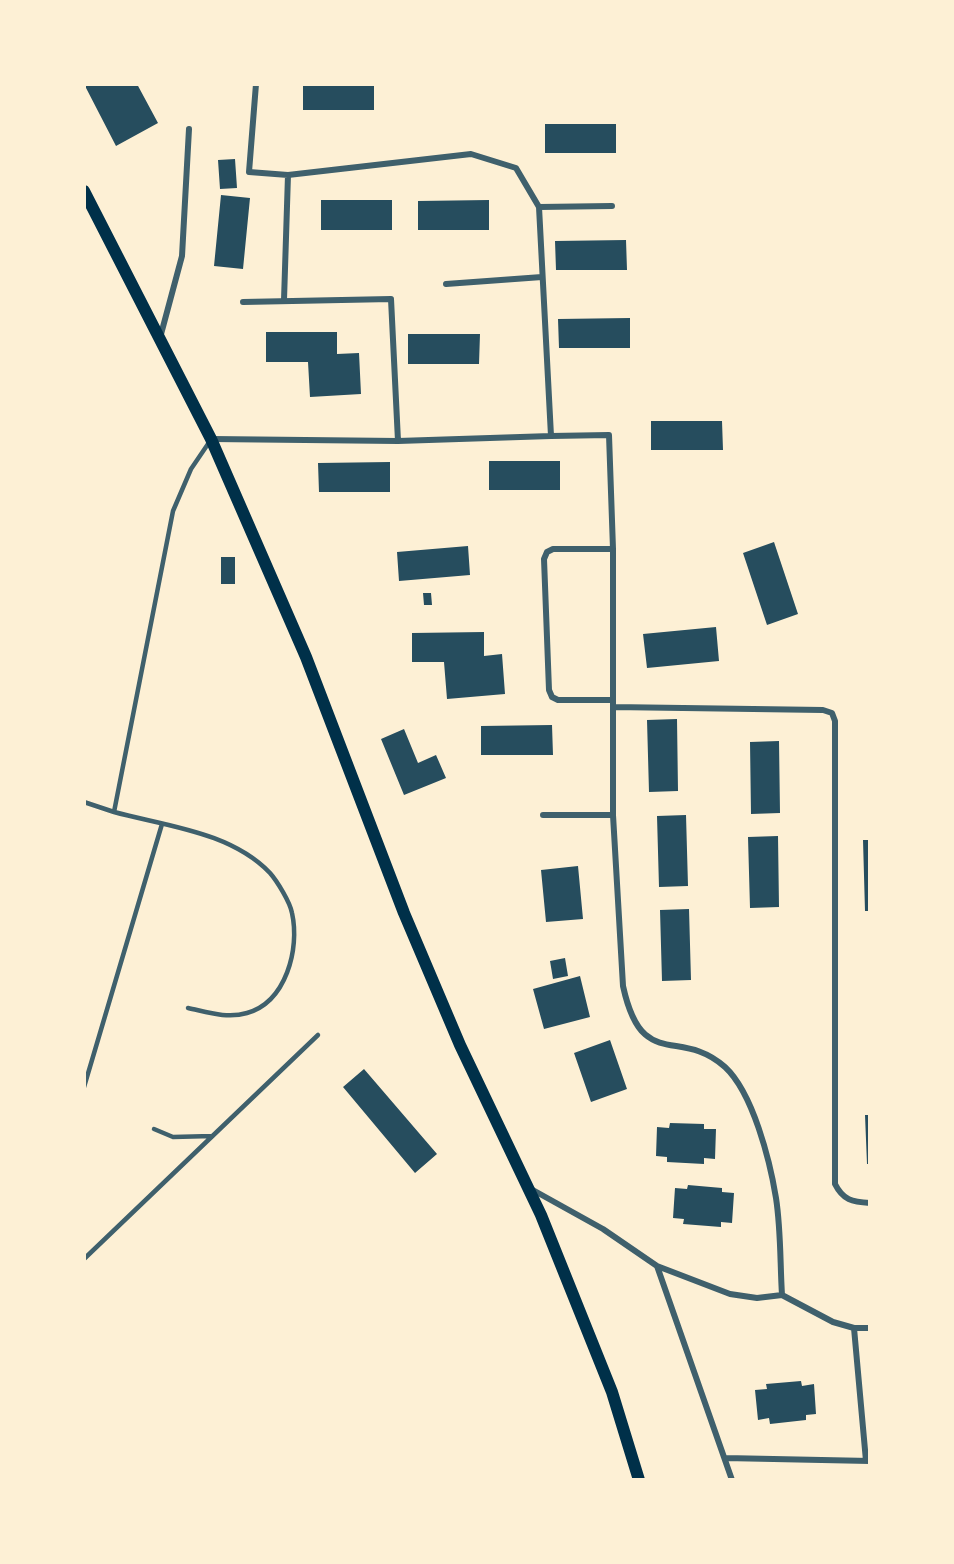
<!DOCTYPE html>
<style>
body{margin:0}
#map{position:relative;width:954px;height:1564px;overflow:hidden;background:#fdf0d5;font-family:"Titillium Web",sans-serif}
canvas{display:block}
.frame{position:absolute;inset:0;border:86px solid #fdf0d5;pointer-events:none}
</style>
<div id="map">
<canvas width="954" height="1564"></canvas>
<div class="frame"></div>
</div>
<script>
const c = document.querySelector('canvas').getContext('2d');
c.lineJoin = 'round';
function paint(path, color) { c.fillStyle = color; c.fill(path, 'evenodd'); }
function strokePath(path, color, width, dash) { c.strokeStyle = color; c.lineWidth = width; c.lineCap = dash ? 'butt' : 'round'; c.setLineDash(dash || []); c.stroke(path); }
const building = new Path2D(`
 M84 84H137L158 123 116 146Z
 M303 84H374V110H303Z
 M545 124H616V153H545Z
 M235 159 237 188 220 189 218 160Z
 M221 195 250 198 243 269 214 266Z
 M321 200H392V230H321Z
 M489 200V230H418V201Z
 M626 240 627 270H556L555 241Z
 M630 318V348H559L558 319Z
 M266 332H337V354L359 353 361 394 310 397 308 362H266Z
 M408 334H480L479 364H408Z
 M651 421H722L723 450H651Z
 M489 461H560V490H489Z
 M390 462V492H319L318 463Z
 M774 542 798 614 767 625 743 553Z
 M468 546 470 575 399 581 397 552Z
 M221 557H235V584H221Z
 M423 593H431L432 605H424Z
 M716 627 719 661 647 668 643 634Z
 M484 632V656L502 654 505 694 447 699 444 662H412V633Z
 M677 719 678 791 649 792 647 720Z
 M552 725 553 755H481V726Z
 M404 729 418 763 436 755 446 778 404 795 381 739Z
 M779 741 780 813 751 814 750 742Z
 M686 815 688 886 659 887 657 816Z
 M778 836 779 907 750 908 748 837Z
 M863 840H870V911H865Z
 M578 866 583 919 546 922 541 870Z
 M689 909 691 980 662 981 660 910Z
 M565 958 568 976 553 979 550 961Z
 M580 976 590 1017 544 1029 533 989Z
 M610 1040 627 1089 591 1102 574 1053Z
 M364 1069 437 1154 415 1173 343 1087Z
 M865 1115H870V1164H867Z
 M670 1123 704 1124V1129H716L715 1159 704 1158V1164L667 1162V1157L656 1156 657 1127 669 1128Z
 M688 1185 722 1188V1192L734 1193 732 1223 721 1222V1227L683 1224 684 1219 673 1218 675 1188 687 1189Z
 M801 1381 802 1386 814 1384 816 1414 806 1415V1420L770 1424 769 1418 758 1420 755 1390 767 1389 766 1384Z`);
const service = new Path2D(`
 M84 802 114 812 173 511 191 469 210 441
 M114 812C166 826 231 832 270 873 277 881 290 902 292 913 300 949 286 1002 247 1013 227 1019 207 1012 188 1008
 M84 1087 162 824
 M154 1129 173 1137 212 1136
 M84 1259 318 1035`);
const minor = new Path2D(`
 M256 84 249 172 288 175 471 154 516 168 539 207 551 436 609 435 613 549V815L623 986C642 1073 679 1026 725 1067 753 1093 770 1161 776 1198 781 1230 780 1263 782 1295
 M539 207 612 206
 M446 284 542 277
 M284 300 288 175
 M243 302 391 299 398 441
 M160 338 182 256 189 129
 M212 439 398 441 551 436
 M613 700H558L552 697 549 690 544 559 547 552 553 549H613
 M613 707 823 710 832 713 835 721V1184C843 1200 852 1202 870 1203
 M543 815H613
 M531 1189 603 1229 657 1266 730 1294 757 1298 782 1295 833 1322 854 1328H870
 M657 1266 732 1480
 M854 1328 866 1461
 M725 1458 870 1461`);
const secondary = new Path2D(`
 M84 191 211 439 306 657 404 913 460 1045 541 1215 612 1392 639 1480`);
paint(building, '#264d5e');
strokePath(service, '#3f606c', 4.5);
strokePath(minor, '#3f606c', 6);
strokePath(secondary, '#003049', 12);
</script>
